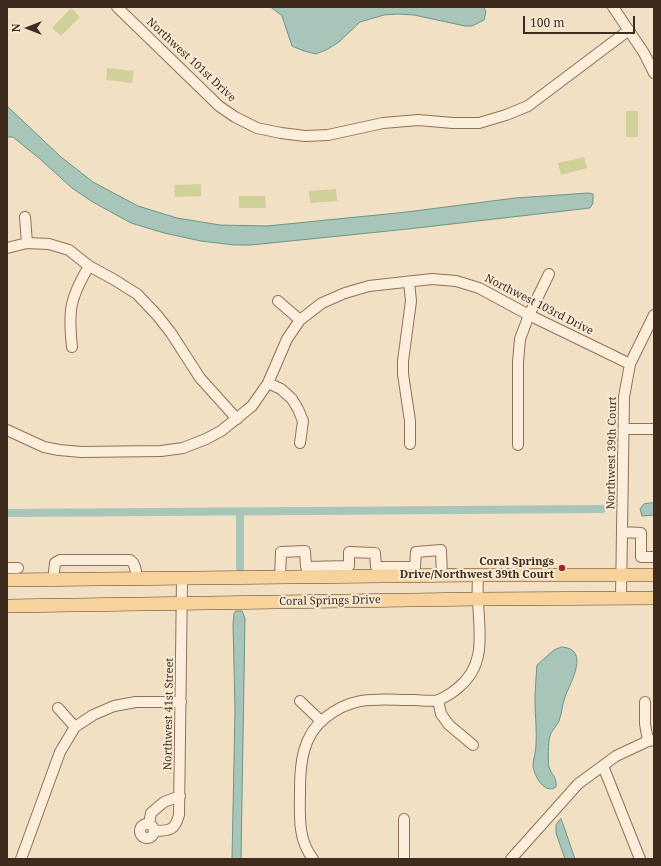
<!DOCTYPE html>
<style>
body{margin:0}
#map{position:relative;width:661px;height:866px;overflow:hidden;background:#f2e0c5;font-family:"Noto Serif",serif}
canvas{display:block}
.frame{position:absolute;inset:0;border:8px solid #3e2b1e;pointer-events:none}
.north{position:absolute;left:8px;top:8px;width:40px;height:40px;-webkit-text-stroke:3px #f8ebd6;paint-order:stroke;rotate:270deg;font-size:11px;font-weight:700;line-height:16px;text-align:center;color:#3e2b1e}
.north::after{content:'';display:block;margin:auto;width:14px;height:18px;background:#3e2b1e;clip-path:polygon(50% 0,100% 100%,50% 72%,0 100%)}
.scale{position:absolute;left:523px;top:16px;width:112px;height:18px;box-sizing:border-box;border:2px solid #3e2b1e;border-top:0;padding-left:5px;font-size:12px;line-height:14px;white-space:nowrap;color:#3e2b1e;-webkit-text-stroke:3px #f8ebd6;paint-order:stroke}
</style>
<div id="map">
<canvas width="661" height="866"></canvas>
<div class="frame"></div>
<div class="north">N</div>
<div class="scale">100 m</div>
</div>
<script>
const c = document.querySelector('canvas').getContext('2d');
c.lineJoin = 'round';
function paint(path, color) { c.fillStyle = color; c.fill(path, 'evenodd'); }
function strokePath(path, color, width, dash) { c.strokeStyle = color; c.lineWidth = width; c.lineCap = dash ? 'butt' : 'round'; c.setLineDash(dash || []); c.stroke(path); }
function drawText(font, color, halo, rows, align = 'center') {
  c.font = font + ' "Noto Serif",serif'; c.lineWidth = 4; c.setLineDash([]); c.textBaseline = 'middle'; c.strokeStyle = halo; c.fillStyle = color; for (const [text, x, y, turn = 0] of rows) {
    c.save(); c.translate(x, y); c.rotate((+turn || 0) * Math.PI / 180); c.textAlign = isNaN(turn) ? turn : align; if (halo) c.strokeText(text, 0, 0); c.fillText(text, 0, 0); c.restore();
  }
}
const green = new Path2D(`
 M71 8 80 17 61 36 52 28Z
 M107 68 134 71 132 83 106 80Z
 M626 111H638V137H626Z
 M584 157 587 168 561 175 558 163Z
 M201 184V196L175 197 174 185Z
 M336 189 337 201 310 203 309 191Z
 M239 196H265L266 208H239Z`);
const water = new Path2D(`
 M271 7H483L486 11 484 20 472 26H465L414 15 397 14 384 15 360 22 339 42 326 50 316 54 304 51 292 46 282 16Z
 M7 106 61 157 93 182 138 206 177 218 220 225 267 226 407 212 515 198 588 193 593 194V203L590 208 408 229 251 245H234L201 241 164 233 131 223 91 201 72 188 40 159 13 137H8L7 138Z
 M654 503V515L642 516 640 509 644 504Z
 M236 611H242L245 618 241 859H232L235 710 233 624 234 614Z
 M562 647C591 649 570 683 565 697 562 705 562 713 559 721 557 726 551 731 550 736 548 741 548 762 549 767 552 776 557 777 556 787 545 795 534 776 533 766 533 759 536 752 536 745 537 731 535 716 535 702 535 690 536 678 537 665L554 650Z
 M561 819 563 824 575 859H565L556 833V825Z`);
const canal = new Path2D(`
 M240 512V568
 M7 513 602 509`);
const minor = new Path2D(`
 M117 7 219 106 235 117 257 128 281 133 305 136 328 135 383 123 418 120 453 123H479L506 115 528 106 629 30
 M613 7 644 53 654 73
 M25 217 27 243
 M7 248 27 243 49 244 69 250 89 266 113 279 137 294 157 315 171 333 200 378 237 419
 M409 282 411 301 403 361V374L410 421V444
 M278 301 300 320
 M72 347C68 310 70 298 89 266
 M268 383 281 389 292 399 298 409 303 421 300 443
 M624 429H654
 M7 430 44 447 59 450 81 452 161 451 183 448 206 439 221 431 252 406 268 383 287 339 300 320 322 303 345 293 369 286 432 279 456 281 479 288 529 315 630 364
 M518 445V362L520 339 529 315 549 274
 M622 532 641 533V557H654
 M7 568H18
 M280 578 281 552 305 551 306 567 349 566V552L375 553 376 567H415L416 552 441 550 442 576
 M53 580 55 563 60 560H130C136 564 136 572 137 579
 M621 598 624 397 630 364 654 315
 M438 700 441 714 449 725 473 745
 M300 701 321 721
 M645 702V724L648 741
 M58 708 75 727
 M603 766 640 859
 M149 824 151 813 164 802 180 796
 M140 831a7 7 0 1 1 14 0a7 7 0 1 1-14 0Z
 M154 831C170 831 175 830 179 815L182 579
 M21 859 60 752 75 727 93 715 114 706 136 702H181
 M313 859C297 839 300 813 300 789 300 763 303 735 325 718 354 694 380 700 414 700 421 700 432 702 439 700 445 697 454 692 459 687 487 664 479 631 478 600 477 592 478 583 478 575
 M404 859V819
 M511 859 578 784 616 756 648 741 654 740`);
const major = new Path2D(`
 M7 580 478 575H654
 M7 606 478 599 654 598`);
const markers = [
 [562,568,4,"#a32430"]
];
const streetNames = [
 ["Northwest 101st Drive",191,60,43],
 ["Northwest 103rd Drive",539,305,27],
 ["Northwest 39th Court",612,453,-89],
 ["Coral Springs Drive",330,601,-1],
 ["Northwest 41st Street",169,714,-89]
];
const poiNames = [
 ["Coral Springs",554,562],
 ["Drive/Northwest 39th Court",554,575]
];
paint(green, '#d0d198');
paint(water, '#a7c5b9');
strokePath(water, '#6d9487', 1);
strokePath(canal, '#a7c5b9', 8);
strokePath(minor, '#8f7159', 12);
strokePath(major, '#5c3f2e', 14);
strokePath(minor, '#fbeeda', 10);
strokePath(major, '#f7d29b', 13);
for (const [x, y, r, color] of markers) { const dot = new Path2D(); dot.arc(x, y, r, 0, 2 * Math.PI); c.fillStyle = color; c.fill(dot); strokePath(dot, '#f8ebd6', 1.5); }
drawText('11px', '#3e2b1e', '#f8ebd6', streetNames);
drawText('bold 11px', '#3e2b1e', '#f8ebd6', poiNames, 'right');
</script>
